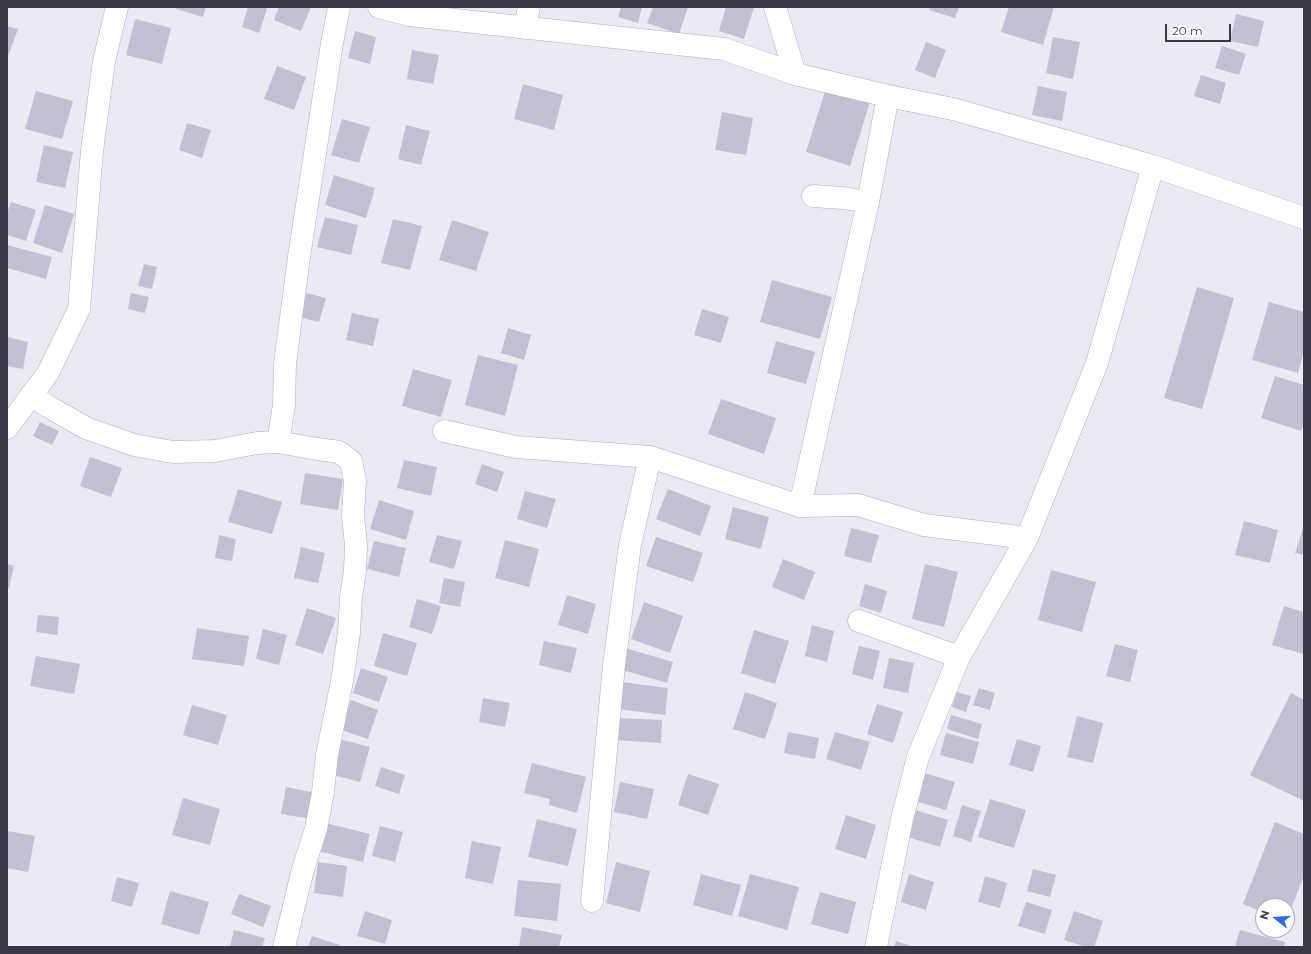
<!DOCTYPE html>
<style>
body{margin:0}
#map{position:relative;width:1311px;height:954px;overflow:hidden;background:#ebe9f3;font-family:Montserrat,sans-serif}
canvas{display:block}
.frame{position:absolute;inset:0;border:8px solid #3a3845;pointer-events:none}
.north{position:absolute;left:1255px;top:898px;width:40px;height:40px;box-sizing:border-box;background:#fff;border:1px solid #b0afb5;border-radius:50%;rotate:287deg;font-size:11px;font-weight:700;line-height:16px;text-align:center;color:#3a3845}
.north::after{content:'';display:block;margin:auto;width:14px;height:18px;background:#316be2;clip-path:polygon(50% 0,100% 100%,50% 72%,0 100%)}
.scale{position:absolute;left:1165px;top:24px;width:66px;height:18px;box-sizing:border-box;border:2px solid #3a3845;border-top:0;padding-left:5px;font-size:12px;line-height:14px;white-space:nowrap;color:#3a3845;-webkit-text-stroke:3px #fff;paint-order:stroke}
</style>
<div id="map">
<canvas width="1311" height="954"></canvas>
<div class="frame"></div>
<div class="north">N</div>
<div class="scale">20 m</div>
</div>
<script>
const c = document.querySelector('canvas').getContext('2d');
c.lineJoin = 'round';
function paint(path, color) { c.fillStyle = color; c.fill(path, 'evenodd'); }
function strokePath(path, color, width, dash) { c.strokeStyle = color; c.lineWidth = width; c.lineCap = dash ? 'butt' : 'round'; c.setLineDash(dash || []); c.stroke(path); }
const building = new Path2D(`
 M176 7H206L203 17 176 9Z
 M248 7H262L267 9 259 33 242 27Z
 M279 7H311L301 31 274 20Z
 M621 7H642L638 23 618 17Z
 M653 7H688L679 34 647 23Z
 M726 7H754L744 39 719 31Z
 M930 7H959L955 18 929 10Z
 M1009 7H1054L1043 45 1001 32Z
 M1236 14 1264 21 1258 47 1230 41Z
 M135 19 171 28 162 64 126 55Z
 M7 26 18 29 7 59Z
 M355 31 376 37 370 64 348 58Z
 M1053 37 1080 42 1073 79 1046 73Z
 M926 42 946 50 935 78 915 70Z
 M1222 46 1246 54 1239 75 1215 68Z
 M412 50 439 55 433 84 407 79Z
 M277 66 306 77 294 110 264 99Z
 M1201 75 1226 83 1220 104 1194 96Z
 M523 84 563 95 554 130 514 119Z
 M1038 86 1067 92 1062 121 1032 115Z
 M826 88 870 102 850 166 806 152Z
 M36 91 73 101 62 139 25 129Z
 M722 112 753 118 746 155 715 150Z
 M342 119 370 127 359 163 331 155Z
 M187 123 211 130 202 158 179 150Z
 M406 125 430 131 421 165 398 159Z
 M44 145 73 152 65 188 36 182Z
 M334 175 375 188 366 218 325 205Z
 M11 202 36 210 26 241 7 235V213Z
 M45 205 74 214 62 253 33 243Z
 M325 217 358 225 351 255 317 247Z
 M393 219 422 226 410 270 381 263Z
 M452 220 489 232 476 271 439 260Z
 M7 245 52 257 46 279 7 268Z
 M144 264 157 267 152 289 138 286Z
 M772 280 832 297 820 339 760 322Z
 M1197 287 1234 298 1202 409 1164 398Z
 M131 293 149 297 145 313 128 309Z
 M306 293 326 298 319 322 299 317Z
 M1269 302 1304 312V351L1298 373 1252 360Z
 M702 309 729 317 721 343 694 335Z
 M352 313 379 319 373 346 346 340Z
 M508 328 531 335 524 360 501 353Z
 M7 337 28 342 23 369 7 366Z
 M776 341 815 352 806 384 767 373Z
 M478 355 518 365 505 416 465 405Z
 M413 369 452 380 441 417 402 406Z
 M1275 376 1304 385V423L1301 431 1261 418Z
 M721 399 776 418 764 454 708 434Z
 M40 422 59 431 52 445 33 436Z
 M90 457 122 468 111 497 80 486Z
 M404 460 437 467 431 496 397 488Z
 M482 464 504 472 497 492 475 484Z
 M305 473 343 479 338 510 300 504Z
 M238 489 282 502 272 534 228 522Z
 M668 489 711 506 700 536 656 519Z
 M525 491 556 499 547 528 517 519Z
 M379 500 414 511 406 540 370 529Z
 M733 507 769 517 761 549 725 539Z
 M1244 521 1278 530 1270 563 1235 555Z
 M1304 525V555L1295 553Z
 M851 528 879 535 871 563 844 556Z
 M219 535 236 539 232 561 215 558Z
 M437 535 462 541 454 569 429 562Z
 M656 537 703 553 693 582 646 566Z
 M505 540 539 549 529 587 495 578Z
 M374 541 406 548 399 577 367 569Z
 M301 547 325 553 318 583 294 578Z
 M783 559 815 572 804 600 772 587Z
 M7 564 14 566 9 588H7Z
 M925 564 958 572 944 627 912 619Z
 M1051 570 1096 582 1082 632 1038 620Z
 M444 578 465 582 460 607 439 603Z
 M865 584 887 591 881 613 859 606Z
 M567 595 596 604 588 634 558 625Z
 M417 599 441 606 432 634 409 627Z
 M644 602 683 616 670 653 631 639Z
 M1284 606 1304 612V654L1272 645Z
 M307 608 336 618 323 654 295 645Z
 M38 615 59 617 57 635 36 632Z
 M812 625 834 631 827 662 805 656Z
 M197 628 249 636 244 666 192 659Z
 M263 629 287 635 279 665 256 659Z
 M754 630 789 641 775 684 741 673Z
 M383 633 417 643 407 676 374 666Z
 M544 641 577 648 571 673 539 665Z
 M1115 644 1138 650 1130 682 1106 676Z
 M859 646 880 651 873 680 852 674Z
 M625 648 673 662 667 683 619 669Z
 M36 656 80 664 74 694 30 686Z
 M889 658 914 663 908 693 883 688Z
 M361 668 388 677 379 702 353 693Z
 M622 682 668 688 665 715 618 709Z
 M979 688 995 693 990 710 973 705Z
 M745 692 777 703 765 739 733 729Z
 M957 692 971 696 966 712 952 707Z
 M1291 693 1304 700V801L1250 775Z
 M483 698 510 703 505 727 479 722Z
 M351 700 378 710 368 739 341 730Z
 M877 704 903 712 893 743 867 734Z
 M192 705 227 715 218 745 183 735Z
 M951 715 982 724 978 739 947 729Z
 M1077 716 1103 723 1093 763 1067 757Z
 M616 718 662 720 661 743 615 740Z
 M788 732 819 738 815 759 784 753Z
 M835 732 870 742 861 770 826 759Z
 M946 733 979 742 973 764 940 755Z
 M339 739 370 747 360 782 330 774Z
 M1017 739 1041 746 1033 772 1009 765Z
 M532 763 586 777 577 813 549 805 550 799 524 793Z
 M381 767 405 775 399 794 375 786Z
 M924 773 955 782 946 810 915 801Z
 M688 774 719 784 708 815 678 805Z
 M620 782 654 789 647 819 614 812Z
 M286 787 316 793 311 819 281 814Z
 M183 798 220 809 210 845 172 835Z
 M990 799 1026 810 1014 848 978 837Z
 M962 805 981 811 971 842 953 836Z
 M915 810 948 820 940 847 907 837Z
 M846 815 876 825 866 859 835 849Z
 M537 819 577 829 568 866 528 857Z
 M1275 822 1304 834V876L1287 919V906H1263V912L1243 904Z
 M325 823 370 834 363 862 318 851Z
 M380 826 403 832 395 862 372 856Z
 M8 831 35 836 28 872 7 868V837Z
 M472 841 501 847 493 884 465 878Z
 M318 862 347 866 343 897 314 893Z
 M616 862 650 871 640 912 606 903Z
 M1033 869 1056 875 1050 897 1027 891Z
 M701 874 741 885 732 916 693 905Z
 M750 874 799 887 787 930 738 916Z
 M909 874 934 882 926 910 901 902Z
 M985 876 1007 883 1000 908 978 902Z
 M117 877 139 883 132 907 111 901Z
 M518 880 561 884 557 921 514 916Z
 M170 891 209 902 199 935 161 924Z
 M820 892 856 902 848 934 811 924Z
 M239 894 271 906 263 927 231 914Z
 M1026 902 1052 910 1045 934 1018 926Z
 M365 911 392 920 385 944 357 936Z
 M1074 911 1103 921 1094 947H1086L1064 940Z
 M522 927 562 935 559 947H519Z
 M234 930 265 938 262 947H230Z
 M1240 930 1285 942 1284 947H1235Z
 M312 936 340 945 339 947H308Z
 M896 941 914 947H894Z`);
const minor = new Path2D(`
 M379 7 409 15 724 49 795 74
 M775 7 795 74 888 96 868 202 843 198 813 196
 M525 28 529 7
 M888 96 953 109 1153 166 1304 218
 M31 395 49 407 86 428 134 445 173 452 215 451 257 443 278 442
 M7 428 48 373 79 309 92 151 104 61 117 7
 M444 431 516 447 650 457 800 506 858 505 924 525 1027 538
 M800 506 868 202
 M859 621 959 657
 M592 901 614 665 630 545 650 457
 M284 947 303 869 316 829 323 792 327 755 342 681 349 633 351 597 355 571 356 545 353 516 355 481 351 461 339 452 311 448 278 442 284 405 285 364 299 257 332 43 339 7
 M876 947 902 819 918 757 959 657 1027 538 1097 363 1153 166`);
paint(building, '#c2c0d3');
strokePath(minor, '#b0adbd', 23);
strokePath(minor, '#fff', 22);
</script>
